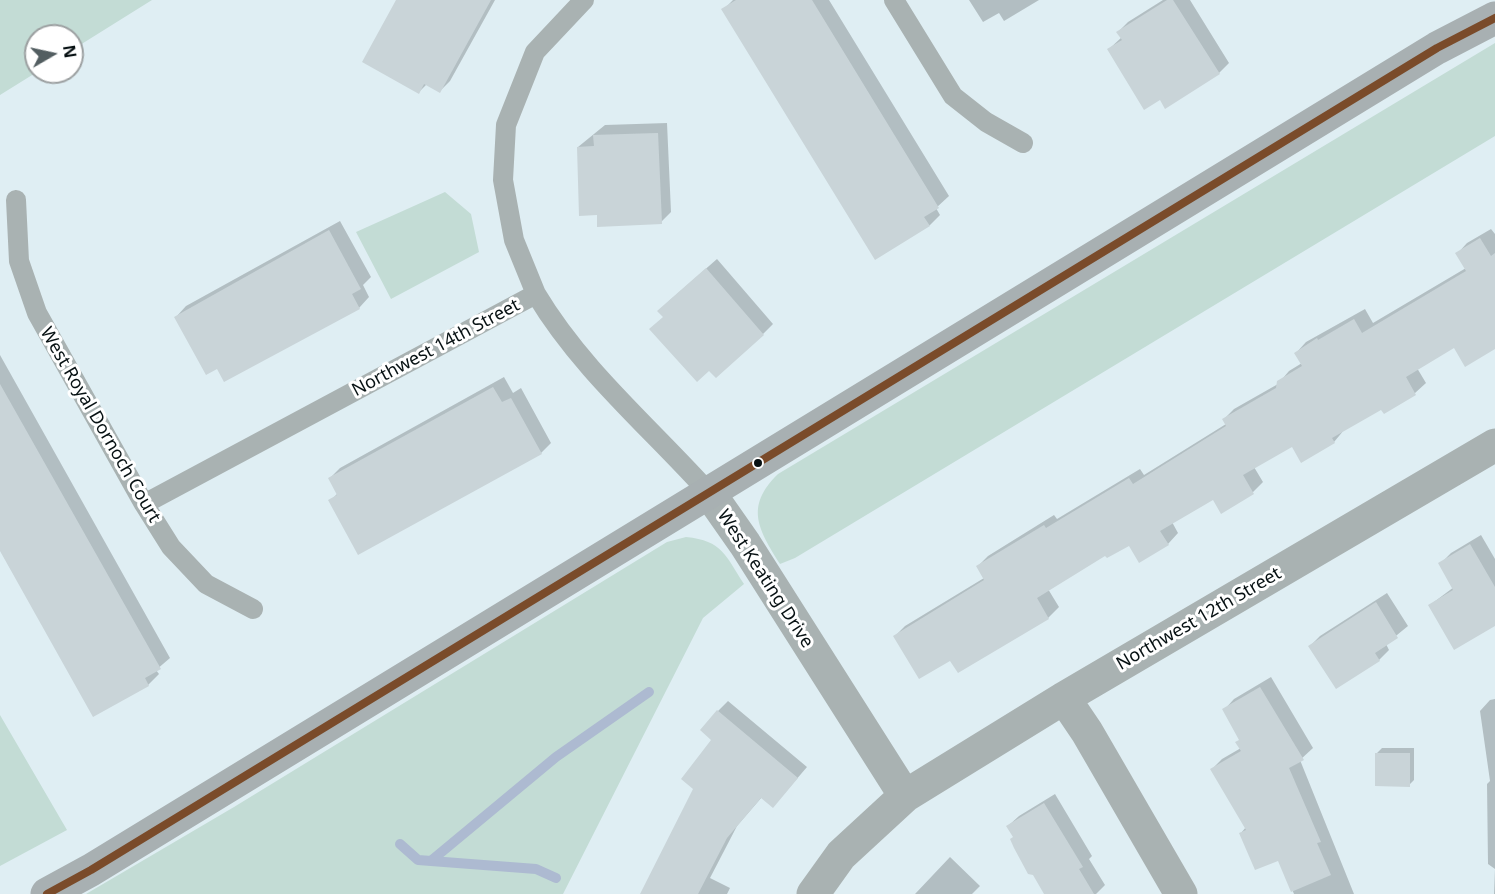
<!DOCTYPE html>
<style>
body{margin:0}
#map{position:relative;width:1495px;height:894px;overflow:hidden;background:#dfeef3;font-family:"Noto Sans",sans-serif}
canvas{display:block}
.north{position:absolute;left:24px;top:24px;width:60px;height:60px;box-sizing:border-box;background:#fff;border:2px solid #9ca0a1;border-radius:50%;rotate:81deg;font-size:16px;font-weight:700;line-height:24px;text-align:center;color:#071113}
.north::after{content:'';display:block;margin:auto;width:21px;height:27px;background:#535e61;clip-path:polygon(50% 0,100% 100%,50% 72%,0 100%)}
</style>
<div id="map">
<canvas width="1495" height="894"></canvas>
<div class="north">N</div>
</div>
<script>
const c = document.querySelector('canvas').getContext('2d');
c.lineJoin = 'round';
function paint(path, color) { c.fillStyle = color; c.fill(path, 'evenodd'); }
function strokePath(path, color, width, dash) { c.strokeStyle = color; c.lineWidth = width; c.lineCap = dash ? 'butt' : 'round'; c.setLineDash(dash || []); c.stroke(path); }
function drawText(font, color, halo, rows, align = 'center') {
  c.font = font + ' "Noto Sans",sans-serif'; c.lineWidth = 6; c.setLineDash([]); c.textBaseline = 'middle'; c.strokeStyle = halo; c.fillStyle = color; for (const [text, x, y, turn = 0] of rows) {
    c.save(); c.translate(x, y); c.rotate((+turn || 0) * Math.PI / 180); c.textAlign = isNaN(turn) ? turn : align; if (halo) c.strokeText(text, 0, 0); c.fillText(text, 0, 0); c.restore();
  }
}
const green = new Path2D(`
 M0 0H152L72 50V36H36L37 72 0 95Z
 M1495 43V136L795 558 780 564C759 530 744 507 778 474Z
 M445 192 471 214 479 252 391 299 356 232Z
 M686 537C723 541 725 555 744 584L703 618 563 894H86L234 807 667 542Z
 M0 715 67 830 0 866Z`);
const shadow = new Path2D(`
 M398 0H495L450 81 440 91 427 84 419 92Z
 M733 0H829L949 196 936 208 940 215 930 225 875 258 723 10Z
 M969 0H1039L1004 21 999 13 983 22Z
 M1163 0H1190L1229 63 1219 73 1160 98 1109 49 1122 37 1118 32 1128 22Z
 M667 123 671 212 661 222 598 213 578 147 605 125Z
 M340 221 371 277 363 285 369 297 359 308 218 367 176 317 186 306Z
 M1491 229 1495 234V347L1454 346 1417 368 1426 383 1415 393 1384 412 1382 408 1344 430 1334 442 1292 445 1254 467 1263 482 1253 492 1222 512 1213 498 1172 522 1178 533 1168 544H1129L1105 554 1048 589 1059 607 1048 618 958 671 951 659 895 636 905 626 984 578 978 566 988 556 1054 515 1057 519 1140 469 1144 475 1226 424 1224 419 1234 409 1278 384 1289 371 1302 363 1296 353 1306 342 1365 309 1373 323 1466 268 1457 254 1467 243Z
 M717 259 773 324 763 334 664 317 669 301Z
 M0 355 170 658 156 670 159 674 148 685 94 715 0 550Z
 M504 377 513 393 521 388 551 443 541 453 330 501 338 493 330 478 340 468Z
 M1481 535 1495 559V624L1430 605 1454 587 1440 564 1451 553Z
 M1387 593 1408 626 1386 644 1389 650 1379 660 1310 646 1320 636Z
 M1271 677 1313 748 1300 760 1354 894H1294L1279 859 1241 833 1246 827 1212 769 1222 759 1241 748 1240 739 1224 710 1234 699Z
 M1495 699V894H1494L1495 869 1488 864 1487 784 1490 781 1480 711 1490 700Z
 M728 701 807 767 783 795 762 797 737 826 710 878 730 888 727 894H644L695 789 713 740 718 711Z
 M1382 748H1414V780L1409 785 1377 753Z
 M1055 794 1092 856 1089 859 1105 885 1096 894H1048L1008 826 1019 816Z
 M950 857 980 886 972 894H915Z`);
const stream = new Path2D(`
 M400 844 418 860 536 869 556 878
 M432 860 556 757 649 692`);
const building = new Path2D(`
 M396 0H491L440 93 424 84 419 94 362 62Z
 M736 0H812L939 208 924 217 930 226 875 260 721 9Z
 M1167 0H1173L1220 74 1165 109 1160 100 1144 110 1107 49 1122 40 1116 32Z
 M658 133 662 224 597 227V215L579 216 577 147 594 146 593 135Z
 M329 230 361 289 352 294 360 309 224 382 217 369 206 375 174 317Z
 M1480 238 1491 256 1495 253V349L1465 367 1454 348 1406 377 1416 395 1384 414 1381 410 1332 438 1335 443 1301 463 1292 447 1243 475 1254 494 1221 514 1213 500 1160 531 1169 545 1139 563 1129 546 1107 558 1105 556 1037 598 1049 619 958 673 950 661 919 679 893 636 984 580 976 566 1044 525 1046 528 1129 478 1133 484 1226 426 1222 419 1276 388 1277 381 1302 366 1294 353 1317 338 1318 340 1354 319 1362 333 1466 271 1455 253Z
 M706 268 764 335 716 378 709 371 697 382 649 329 663 317 657 311Z
 M0 384 161 669 145 678 149 686 93 717 0 551Z
 M493 387 502 402 511 398 542 454 358 555 328 500 337 495 328 478Z
 M1470 544 1495 587V626L1454 650 1428 605 1453 590 1438 563Z
 M1376 602 1398 638 1375 653 1380 661 1336 689 1308 646Z
 M1260 687 1304 760 1289 768 1321 842 1317 843 1331 875 1291 892 1278 861 1255 870 1239 833 1246 830 1210 769 1241 751 1235 742 1239 740 1222 709Z
 M717 710 798 778 773 808 761 798 727 838 698 894H640L693 789 681 779 711 740 700 730Z
 M1375 753H1410V787L1375 786Z
 M1044 803 1083 867 1079 869 1094 894H1044L1033 875 1028 874 1014 848 1010 839 1013 837 1006 826Z`);
const service = new Path2D(`
 M894 0 953 96 986 122 1023 143
 M16 200 19 261 37 313 144 504 171 547 206 584 253 609
 M536 294C582 371 651 428 710 494
 M144 504 536 294 514 240 503 180 506 125 535 52 584 0`);
const minor = new Path2D(`
 M710 494 745 544 905 796
 M1064 698 1087 732 1181 894
 M813 894 841 855 905 796 1064 698 1495 445`);
const secondary = new Path2D(`
 M47 894 91 870 1437 48 1495 18`);
const bus1 = new Path2D(`
 M47 894 91 870 1437 48 1495 18`);
const markers = [
 [758,463,5,"#071113"]
];
const streetNames = [
 ["Northwest 14th Street",436,348,-28],
 ["West Royal Dornoch Court",100,425,60],
 ["West Keating Drive",765,579,57],
 ["Northwest 12th Street",1199,619,-30]
];
paint(green, '#c3dcd5');
paint(shadow, '#0003');
strokePath(stream, '#adbad1', 10);
paint(building, '#c9d4d8');
strokePath(service, '#a9b2b2', 20);
strokePath(minor, '#a9b2b2', 33);
strokePath(secondary, '#a8b0b2', 33);
strokePath(bus1, '#7a4b2a', 8);
for (const [x, y, r, color] of markers) { const dot = new Path2D(); dot.arc(x, y, r, 0, 2 * Math.PI); c.fillStyle = color; c.fill(dot); strokePath(dot, '#fff', 2); }
drawText('18px', '#071113', '#fff', streetNames);
</script>
